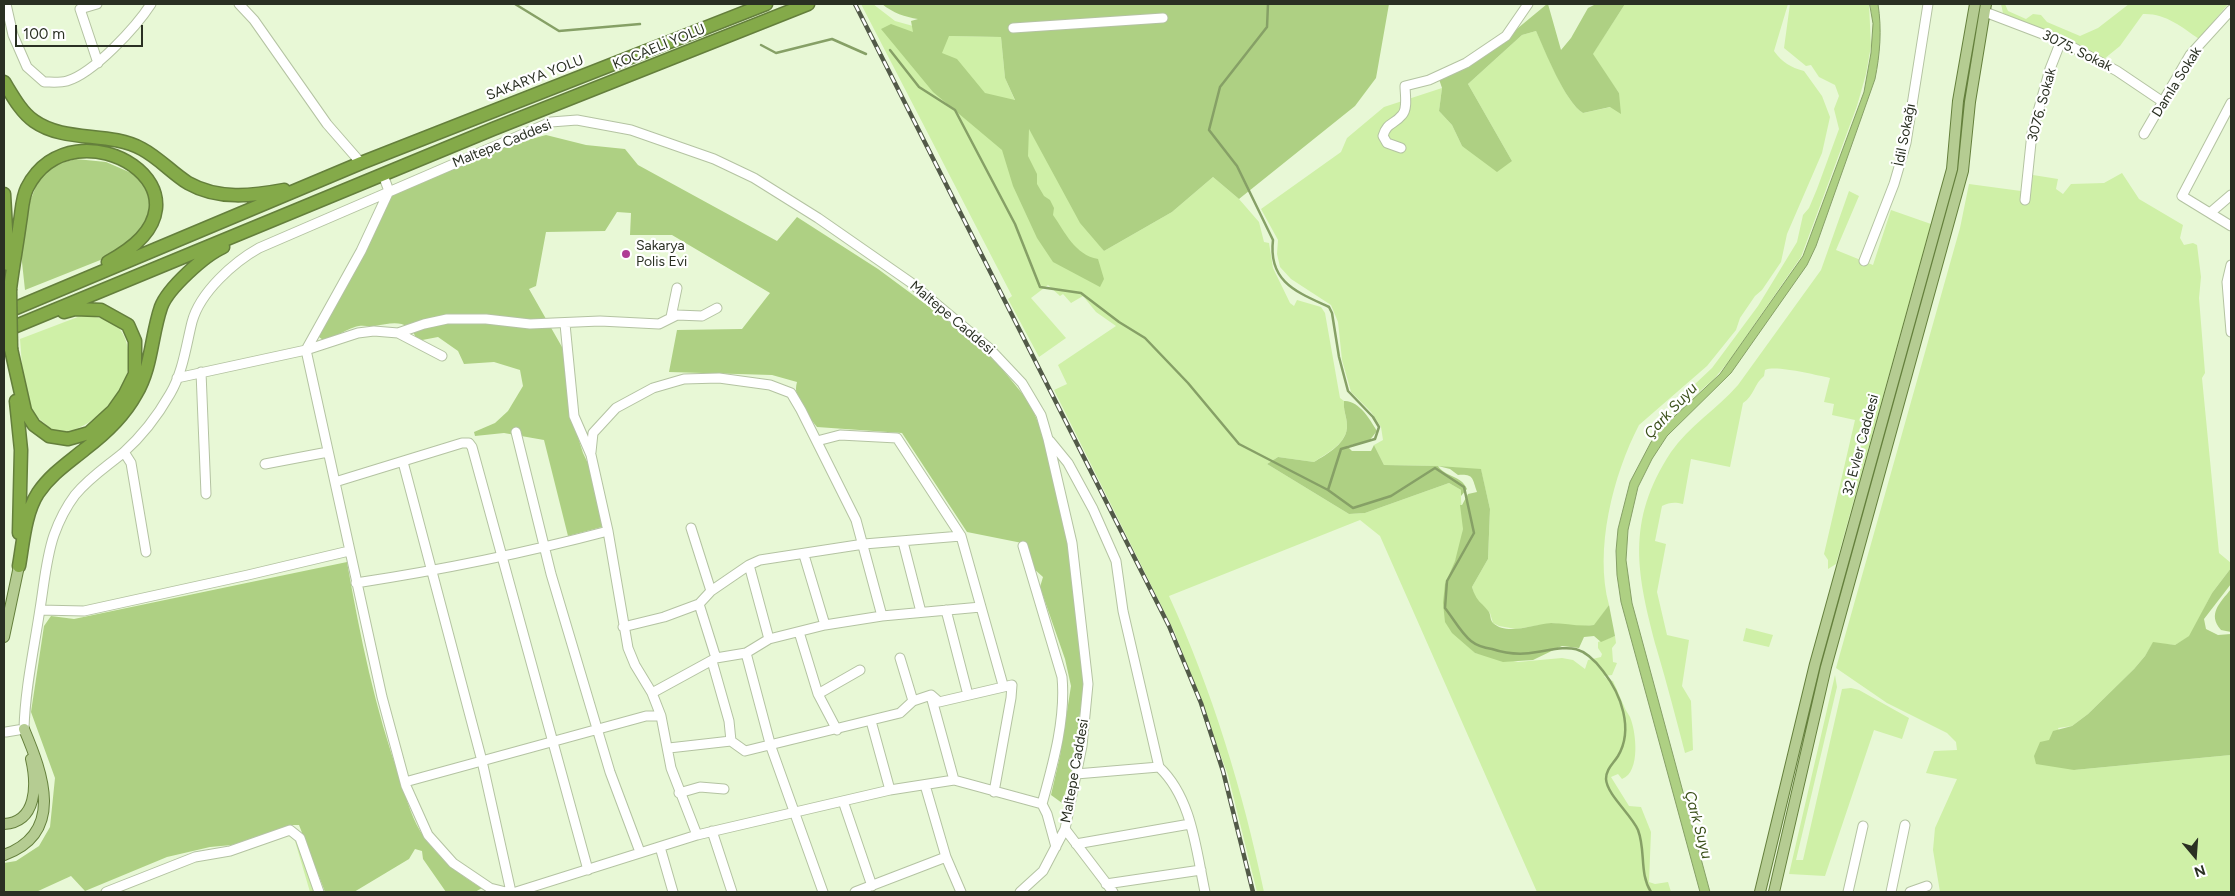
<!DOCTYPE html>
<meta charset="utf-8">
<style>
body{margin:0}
#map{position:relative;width:2235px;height:896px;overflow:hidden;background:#e8f8d6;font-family:Figtree,sans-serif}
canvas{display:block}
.frame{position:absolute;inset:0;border:5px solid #2a3023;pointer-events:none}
.north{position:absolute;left:2170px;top:831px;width:50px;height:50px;-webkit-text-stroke:4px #fff;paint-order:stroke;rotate:162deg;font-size:14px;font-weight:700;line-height:20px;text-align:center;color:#2a3023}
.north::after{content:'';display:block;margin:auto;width:18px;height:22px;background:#2a3023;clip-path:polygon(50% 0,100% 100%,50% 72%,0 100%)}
.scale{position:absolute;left:15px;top:25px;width:128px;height:22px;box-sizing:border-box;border:2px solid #2a3023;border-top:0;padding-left:6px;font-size:15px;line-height:18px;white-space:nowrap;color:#2a3023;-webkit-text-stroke:4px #fff;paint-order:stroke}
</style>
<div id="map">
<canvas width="2235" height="896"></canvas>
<div class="frame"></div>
<div class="north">N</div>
<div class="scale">100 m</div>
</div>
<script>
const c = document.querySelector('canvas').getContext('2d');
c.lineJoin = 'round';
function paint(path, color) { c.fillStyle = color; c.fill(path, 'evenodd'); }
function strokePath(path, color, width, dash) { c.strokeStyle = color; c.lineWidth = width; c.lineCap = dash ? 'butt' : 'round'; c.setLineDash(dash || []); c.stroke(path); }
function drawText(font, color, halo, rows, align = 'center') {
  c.font = font + ' Figtree,sans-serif'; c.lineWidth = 4.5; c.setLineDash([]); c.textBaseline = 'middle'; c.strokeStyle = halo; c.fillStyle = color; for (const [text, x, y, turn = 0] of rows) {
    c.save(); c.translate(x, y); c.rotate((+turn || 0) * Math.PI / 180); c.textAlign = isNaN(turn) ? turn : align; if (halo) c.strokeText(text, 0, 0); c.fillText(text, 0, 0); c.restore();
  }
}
const green = new Path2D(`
 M861 4H873L895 21 949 36 1001 37 1005 78 1021 114 1051 167 1104 251 1172 212 1213 177 1239 199 1259 222 1264 242 1269 243 1273 268 1290 303 1294 306 1297 300 1321 307 1325 313 1340 398 1344 401C1343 410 1347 417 1347 425 1348 443 1327 453 1314 462L1278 457 1267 464 1349 514 1365 513 1449 483 1461 490C1460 503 1464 516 1463 529 1462 548 1453 567 1445 584L1465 642 1475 653 1518 662 1562 658 1573 660 1585 669 1588 660 1601 657 1602 654 1598 648V642L1615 636 1616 643 1612 648 1613 662 1617 663 1612 675 1604 676 1607 679 1613 681C1617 689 1620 698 1624 706 1625 710 1628 713 1630 717 1636 731 1641 772 1622 779L1618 774 1611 777 1629 806 1641 807 1651 832 1649 882 1655 884 1668 882 1671 892H1537L1380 536 1360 520 1169 596C1212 690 1243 791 1264 892H1257L1228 775 1175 633 1054 390 1067 384 1058 365 1116 326 1096 312 1083 296 1071 303 1063 294 1060 296 1048 285 1031 298 1066 338 1039 357 1008 299 1012 296Z
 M1625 4H1788L1774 51C1783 63 1790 67 1804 71L1822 96 1830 117 1822 153 1787 234 1781 262 1762 290 1755 296 1740 318 1736 330 1707 366 1639 425C1613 475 1594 550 1609 605L1595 625 1576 627 1553 623 1516 629 1499 626 1493 623 1490 613 1476 600 1472 587 1488 559 1490 509 1481 470 1437 466 1384 465 1374 445 1383 440 1381 427 1371 412 1351 392 1342 360 1338 322 1331 305 1291 279 1280 267 1277 254 1278 240 1261 209 1341 152 1347 138 1384 107 1442 88 1439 111 1452 125 1462 146 1512 161 1468 84 1522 35 1536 31C1546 51 1565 102 1583 113L1611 107 1619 93 1592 55Z
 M1790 4H1869L1871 46 1866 74 1857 106 1801 257 1729 361 1714 379 1699 392 1694 385 1712 368 1758 306 1797 242 1803 215 1809 208 1817 189 1839 129 1834 109 1839 96 1835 85 1819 77 1811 65 1806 66 1784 48Z
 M2001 4H2005L2008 11 2026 19 2033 14 2041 15 2047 22 2080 36 2098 28 2129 4H2228L2199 39C2182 27 2165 13 2143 14L2120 46 2104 59 2003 13Z
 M2122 173 2139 199 2183 225 2180 238 2184 245 2193 243 2197 245 2201 277 2199 298 2205 373 2202 378 2219 553 2231 563V568L2212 593 2190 636 2175 645 2153 643 2145 656 2134 669 2088 714 2072 726 2058 728 2074 770 2231 755V892H1940L1933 850 1935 828 1957 779 1926 773 1934 751 1957 750 1956 742 1947 733 1887 703 1836 668 1960 228 1969 184 2021 191 2024 203 2028 205 2033 175 2058 179 2056 189 2063 194 2071 184 2104 183Z
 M1849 191 1859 196 1836 250 1873 265 1891 210 1931 224 1836 564 1828 569V560L1824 554 1855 420 1832 415 1834 404 1824 402 1830 378C1815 375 1776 365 1765 370L1764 376C1754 384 1754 396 1743 403L1730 467 1691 459 1683 504C1675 502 1670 502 1662 506L1655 541 1666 544 1657 592 1667 635 1689 640 1682 686 1691 701 1693 750 1685 753C1676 718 1667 684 1657 650 1637 575 1625 522 1671 452 1689 426 1717 409 1738 385L1821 270Z
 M83 315C93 317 109 318 116 325 130 338 132 364 125 380 115 403 80 441 52 429 49 428 46 424 43 422 38 418 33 413 31 407 22 387 22 361 20 339Z
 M1746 628 1773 635 1769 647 1743 641Z
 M1835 675 1837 687 1796 860H1803L1842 689 1851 688 1859 690 1909 718 1902 739 1874 730 1825 876 1789 874Z
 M295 841H298L316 892H310Z`);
const forest = new Path2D(`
 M882 4H1389L1376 78 1355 106 1239 199 1213 177 1172 212 1104 251 1080 223 1029 129 1028 156 1037 174V184L1044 196 1050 200 1054 208 1053 215C1065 232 1075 255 1098 259L1104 279 1100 287 1053 262 1037 238 1013 186 1002 150 933 92 881 29 891 24 913 32 911 21 918 19C905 17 893 13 882 4ZM949 36 1001 37 1005 78 1015 100 985 93 957 59 942 53Z
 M1547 4H1548L1561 50 1571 38 1588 8 1596 4H1625L1593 54 1619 93 1621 114 1610 107 1583 113C1565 102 1545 51 1536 31L1522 35 1468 84 1512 161 1497 172 1462 146 1452 125 1439 111 1442 88 1439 79 1512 33Z
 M546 135 586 145 625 149 638 165 777 241 797 217 878 269 974 340 989 353 1030 403 1045 439 1067 534 1084 685 1072 770 1062 803 1051 795 1060 756 1071 686 1065 659 1040 587 1043 577 1033 568 1027 544 967 532 902 433 817 427C807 414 792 399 797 382L772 375 669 372 677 330 742 329 770 293 672 235H630L631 213 617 212 605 231 546 232 536 286 529 289 562 347 575 428 583 453 591 470 602 527 568 536 544 440 504 433 475 436 474 432 495 423 508 411 523 386 520 370 494 362 464 364 458 351 438 337 417 341C410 318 392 323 375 326 370 327 364 325 359 326 352 327 344 332 337 335L334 339 326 342 319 337 322 328 393 194 509 145Z
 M76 159 106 162 136 175 151 195 148 218 135 236 118 253 25 290 21 253 26 211 39 179 57 164Z
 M1344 401C1359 400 1371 421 1377 431L1369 441 1347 446 1352 451H1371L1374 445 1384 465 1438 466 1481 469 1490 509 1488 559 1472 587C1477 603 1481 601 1489 612 1491 616 1490 620 1493 623 1507 636 1534 624 1551 623 1566 623 1578 627 1594 625L1609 605 1615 636 1601 642 1594 636 1584 637 1579 648 1562 646 1533 660 1503 662 1475 653 1452 633 1445 622 1443 603 1445 584 1455 561 1463 529 1460 505H1462L1468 494 1477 492C1472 478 1474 474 1458 475L1450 469 1438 466C1445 477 1461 475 1467 489L1461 496V490L1449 483 1365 513 1349 514 1267 464 1278 457 1314 462C1327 454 1348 443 1347 425 1347 417 1343 410 1344 401Z
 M347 562C360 636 375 709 400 779 407 799 412 821 425 838 441 860 459 875 482 888L475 892H446L423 859 422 851 415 849 409 859 354 892H325L299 825H290L232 845 210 847 167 857 85 891 71 876 36 892H4V863L16 861 39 846 50 827 55 778 31 712 44 626 51 616 74 619Z
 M2231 568V584L2204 619 2206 629 2218 635 2231 634V755L2074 770 2036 764 2034 756 2040 742 2049 740 2053 731 2072 726 2088 714 2134 669 2145 656 2153 642 2175 645 2189 636 2212 593Z
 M2231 589V632L2221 630C2207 614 2220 603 2231 589Z`);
const water = new Path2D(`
 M1870 4H1878C1882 30 1880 54 1875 79L1816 246 1807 265 1731 373 1667 436 1652 459 1638 487 1628 530 1626 560 1632 603 1710 892H1700L1621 602 1617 575 1616 551 1618 529 1630 482 1651 442 1662 428 1720 374 1803 256 1864 92 1871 53 1873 24Z`);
const stream = new Path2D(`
 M515 4 559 31 640 24
 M1268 4 1267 27 1220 87 1209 130 1237 166 1273 240C1268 282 1297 292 1329 307L1332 313 1339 357 1348 391 1373 417 1379 427 1375 439 1341 449 1328 490
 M761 45 776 53 832 39 866 54
 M890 50 919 87 955 110 1015 224 1040 287 1081 293 1119 322 1145 338 1188 383 1239 444 1328 490 1353 508 1391 496 1435 468 1464 487 1474 533 1447 581 1445 608C1453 618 1461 633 1471 641 1476 645 1485 648 1492 649 1507 654 1522 655 1537 652 1569 647 1581 642 1603 671 1621 694 1634 729 1618 756 1613 764 1606 769 1606 779 1607 795 1631 814 1638 830 1646 851 1639 873 1651 892`);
const minor = new Path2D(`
 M6 4 13 35 27 67 44 82C51 82 60 83 67 81 94 73 136 27 151 4
 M97 4 80 9 98 63
 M239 4 254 20 327 124 361 163
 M1985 12 2061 41 2117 71 2163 102
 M1013 28 1163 18
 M2231 103 2182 196 2231 226
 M2144 134 2190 55 2231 10
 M1401 148 1387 143 1383 136C1387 122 1394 125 1402 115 1408 109 1405 94 1405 86L1429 80 1466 63 1506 36 1528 4
 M383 175 389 191 361 251 306 350 382 697 406 786 428 835 453 863 490 888 506 892
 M2025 200 2032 133 2050 69 2061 41
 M2210 213 2231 195
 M1864 261 1894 184 1906 143 1928 4
 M2231 265 2227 282 2231 332
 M671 317 677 288
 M565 324 574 416 591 455 608 531 628 648 635 665 652 693 661 716 671 768 697 835
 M398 333 424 324 447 319H486L530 324 600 321 659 324 677 315 702 316 717 308
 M201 372 206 494
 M177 378 306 350 358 333 374 331 398 333 442 356
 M516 432 551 574 610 772 640 852
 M817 441 840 435 897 438 961 536
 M1050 441 1068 463 1093 509 1116 561 1123 611 1159 767
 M124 452 131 463 146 552
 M591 452 593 433 616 408 653 388 684 379 719 378 770 385 791 393 801 410 856 520 882 616
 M403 462 482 761 511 892
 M265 464 328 452
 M335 482 462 443H469L472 447 588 870
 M691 528 711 591
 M903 542 921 612
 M1023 546 1062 677C1066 719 1053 764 1042 804
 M804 555 825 625
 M749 565 769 639
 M356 583C441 570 525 553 608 531
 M699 604 716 658
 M40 610 84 611 248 575 349 551
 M946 610 968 695
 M623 627 664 617 699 604 711 591 749 565 760 560 864 544 961 536 1003 685
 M799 632 818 694 837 730
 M746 653 771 747 823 892
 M900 658 913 701
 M712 661 729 721 731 741
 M652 693 716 658 746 653 769 639 825 625 882 616 981 607
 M818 694 860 670
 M931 696 954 780
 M871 721 890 790
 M6 732 24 729C25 689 34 649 40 609 44 585 46 558 54 535 59 521 66 507 75 495 90 477 106 467 123 453 142 436 158 415 170 394 183 372 186 346 192 322 200 292 234 262 259 248L551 122 577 120 631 130 714 159 754 178 818 218 910 282 989 348 1022 383 1041 415 1048 439 1072 543 1088 684 1082 746 1065 829 1043 871 1020 892
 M669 748 731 741 745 751 900 713 913 701 931 695 939 702 1012 685 1011 698 994 792
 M1076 774 1159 767C1192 798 1196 850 1205 892
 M405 782 646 716H661
 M925 785 946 857 961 892
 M679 793 700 787 724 789
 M843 801 872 886
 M1065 829 1113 892
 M712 831 732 892
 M1076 844 1190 824
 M660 847 673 892
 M1106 884 1201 870
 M106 892 195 857 230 851 290 830 300 838 319 892
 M516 892 697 835 890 790 954 780 1042 804 1047 814 1056 847
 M855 892 946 857
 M1848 892 1863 826
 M1891 892 1905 825
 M1910 892 1927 886`);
const major = new Path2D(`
 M4 637 19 566
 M4 824C37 822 37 785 31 759
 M4 855C65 833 43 774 24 729
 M1760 892 1815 664 1952 169 1958 101 1975 4
 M1774 892 1826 667 1963 171 1970 102 1986 4`);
const highway = new Path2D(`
 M4 82C12 95 21 112 34 121 65 143 109 131 142 149 159 158 172 173 188 183 218 200 252 196 284 190
 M4 194 8 264
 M10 289C13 266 17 244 20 222 22 211 22 198 27 188 73 97 236 194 108 262
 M4 313 361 163 766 4
 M4 331 493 129 808 4
 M11 349 25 411 34 425 49 436 68 439 89 433 113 411 125 394 135 374V341L128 325 101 310 75 309 64 312
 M16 401 21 450 19 533
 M19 566C23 543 25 513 38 493 51 474 68 463 85 449 105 434 124 416 136 394 152 367 151 336 161 307 168 288 205 255 223 247`);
const rail = new Path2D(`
 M855 4 1169 626 1201 703 1223 771 1253 892`);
const highwayBridge = new Path2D(`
 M10 289 11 349`);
const markers = [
 [626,254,5,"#af3c95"]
];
const streetNames = [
 ["KOCAELİ YOLU",659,47,-22],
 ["3075. Sokak",2077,51,26],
 ["SAKARYA YOLU",535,78,-21],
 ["Damla Sokak",2177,82,-58],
 ["3076. Sokak",2042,105,-75],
 ["İdil Sokağı",1905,135,-79],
 ["Maltepe Caddesi",502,144,-22],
 ["Maltepe Caddesi",952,318,40],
 ["32 Evler Caddesi",1861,445,-75],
 ["Maltepe Caddesi",1075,771,-80]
];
const poiNames = [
 ["Sakarya",636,246],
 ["Polis Evi",636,262]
];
const waterNames = [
 ["Çark Suyu",1671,411,-47],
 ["Çark Suyu",1698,825,75]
];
paint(green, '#cff0a7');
paint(forest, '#aed083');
paint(water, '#aed083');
strokePath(water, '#86a066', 1);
strokePath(stream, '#86a066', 2.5);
strokePath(minor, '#b4c3a2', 11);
strokePath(major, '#647f3c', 12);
strokePath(highway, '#647f3c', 15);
strokePath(minor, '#fff', 9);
strokePath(major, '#b5cc92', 10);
strokePath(highway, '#84aa49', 12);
strokePath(rail, '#525a48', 4.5);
strokePath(rail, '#fff', 2.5, [8]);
strokePath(highwayBridge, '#647f3c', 15, []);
strokePath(highwayBridge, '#84aa49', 12);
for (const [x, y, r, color] of markers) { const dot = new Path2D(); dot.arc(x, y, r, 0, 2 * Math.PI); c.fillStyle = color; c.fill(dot); strokePath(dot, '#fff', 2); }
drawText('14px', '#2a3023', '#fff', streetNames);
drawText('14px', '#2a3023', '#fff', poiNames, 'left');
drawText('italic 15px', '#3c511b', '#fff', waterNames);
</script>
